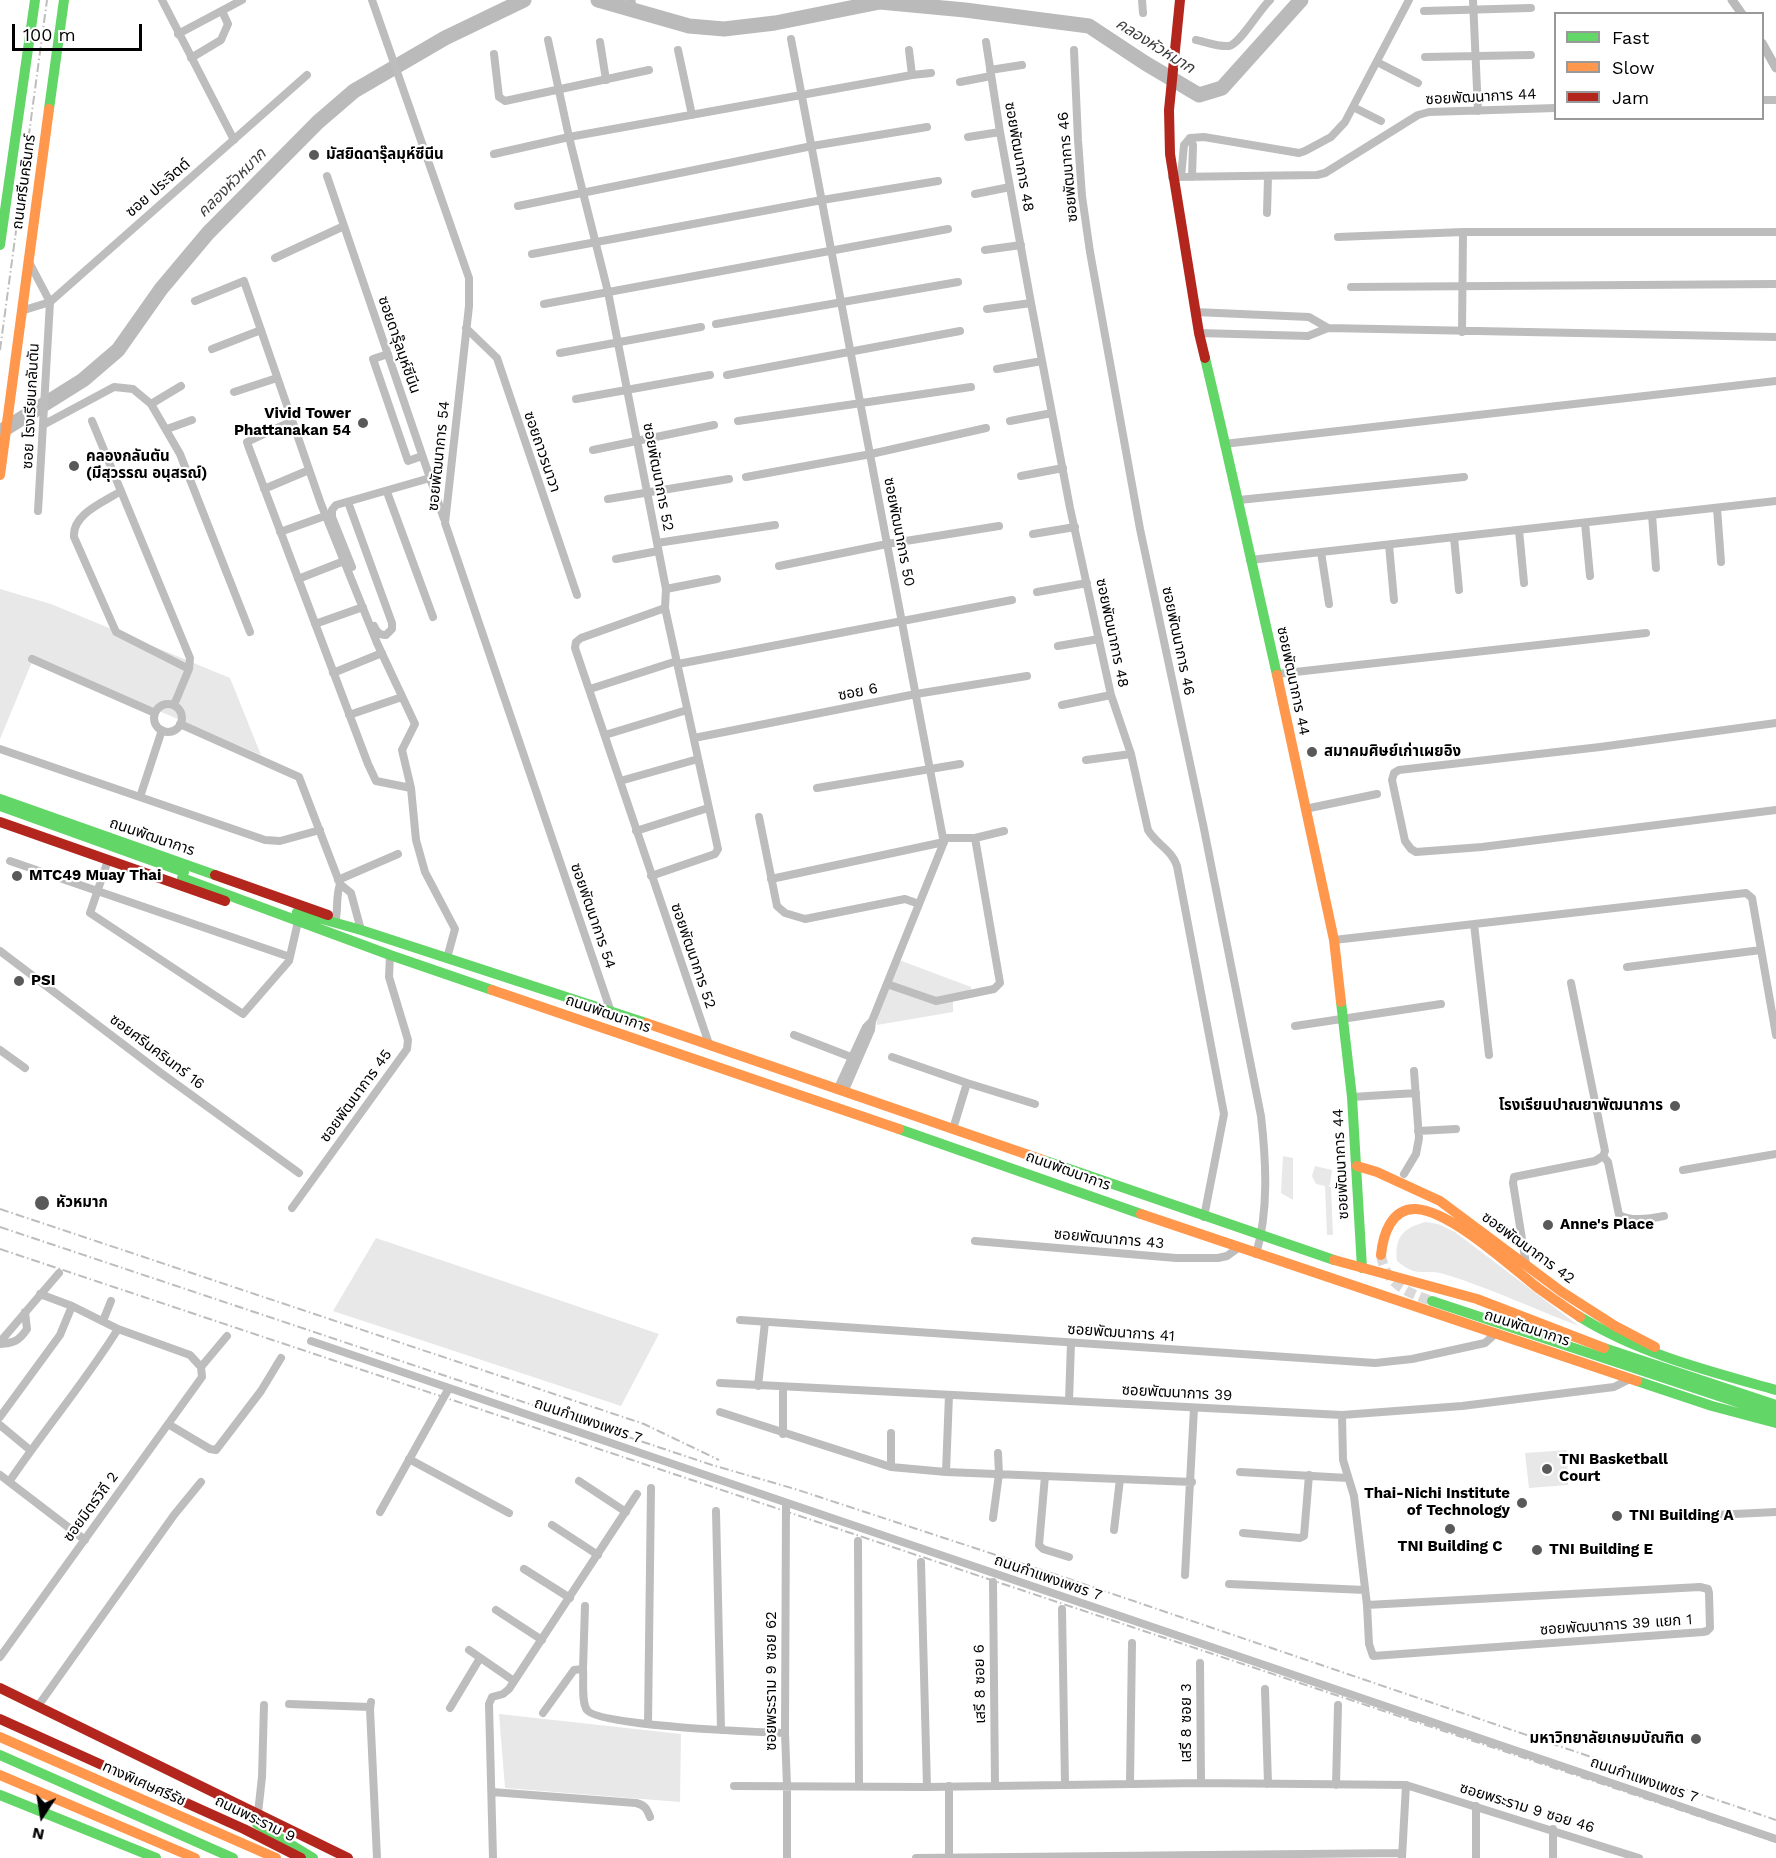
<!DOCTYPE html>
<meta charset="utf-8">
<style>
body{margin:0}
#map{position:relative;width:1776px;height:1858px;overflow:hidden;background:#fff;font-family:"Work Sans",sans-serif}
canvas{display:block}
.legend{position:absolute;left:1554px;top:12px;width:210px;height:108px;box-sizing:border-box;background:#fff;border:2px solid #999;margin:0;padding:8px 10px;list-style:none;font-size:18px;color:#000}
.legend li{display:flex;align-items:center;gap:12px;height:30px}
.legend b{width:30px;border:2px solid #999}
.north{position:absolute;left:12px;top:1786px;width:60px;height:60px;-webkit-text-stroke:4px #fff;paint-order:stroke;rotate:192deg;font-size:16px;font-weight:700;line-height:24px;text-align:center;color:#000}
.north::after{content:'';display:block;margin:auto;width:21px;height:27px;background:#000;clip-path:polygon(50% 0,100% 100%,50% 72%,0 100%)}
.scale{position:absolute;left:12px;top:24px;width:130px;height:27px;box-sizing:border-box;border:3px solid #000;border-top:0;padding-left:8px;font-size:18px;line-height:21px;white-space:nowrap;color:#000;-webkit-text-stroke:4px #fff;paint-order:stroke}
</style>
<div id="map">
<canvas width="1776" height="1858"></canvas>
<ul class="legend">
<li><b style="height:8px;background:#63d668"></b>Fast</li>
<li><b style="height:8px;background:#ff974d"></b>Slow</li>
<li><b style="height:8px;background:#b3261e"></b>Jam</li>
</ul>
<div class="north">N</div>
<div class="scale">100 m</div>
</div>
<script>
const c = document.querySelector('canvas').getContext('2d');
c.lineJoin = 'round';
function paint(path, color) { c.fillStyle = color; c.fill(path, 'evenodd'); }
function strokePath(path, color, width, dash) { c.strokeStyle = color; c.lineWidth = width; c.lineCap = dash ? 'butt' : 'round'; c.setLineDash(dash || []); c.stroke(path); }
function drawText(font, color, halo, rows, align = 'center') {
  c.font = font + ' "Work Sans","Noto Sans Thai",sans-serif'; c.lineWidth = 4.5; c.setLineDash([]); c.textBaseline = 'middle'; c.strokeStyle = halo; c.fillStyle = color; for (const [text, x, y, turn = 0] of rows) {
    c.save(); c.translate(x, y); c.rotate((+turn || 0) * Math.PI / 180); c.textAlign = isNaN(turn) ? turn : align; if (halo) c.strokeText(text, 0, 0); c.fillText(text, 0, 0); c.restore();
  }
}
const green = new Path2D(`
 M0 589 51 604 230 678 261 755 34 657 0 739Z
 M899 960 971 987V994L953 998V1012L877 1025 876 1017Z
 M1283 1156 1293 1158V1200L1281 1193Z
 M1315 1166 1332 1170 1330 1185 1328 1186 1331 1187 1333 1235H1327L1325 1186 1316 1184 1312 1176Z
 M1426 1222 1438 1224 1455 1232 1579 1326C1534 1309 1490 1288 1444 1274 1423 1268 1418 1279 1397 1261 1394 1237 1404 1227 1426 1222Z
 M376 1238 659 1334 621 1406 333 1311Z
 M1567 1450 1568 1485 1529 1488 1525 1453Z
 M499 1714 681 1734 680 1802 505 1788Z`);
const canal = new Path2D(`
 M631 0 632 10
 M1732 0 1742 14
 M1762 43 1776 68`);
const river = new Path2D(`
 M598 0 689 26 724 29 775 23 880 2 965 10 1089 26 1145 63 1199 95 1222 88 1301 0
 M0 432 83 380 118 350 161 289 208 233 318 122 354 91 445 38 524 0`);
const secondaryTunnel = new Path2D(`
 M1381 1255C1385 1283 1407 1293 1432 1301`);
const street = new Path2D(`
 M162 0 234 140
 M372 0 469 278V306L445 523 611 1012
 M1142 0 1143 13
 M1473 0 1478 111
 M1424 11 1531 8
 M178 34 242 0
 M791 39 943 838 944 842 872 1021 871 1030 845 1090
 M548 40 569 137 608 292 666 589 665 608 718 849 715 854 651 876
 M1196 40C1206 42 1218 47 1229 46 1240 44 1259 10 1270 0
 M600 42 606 80
 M986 42 1000 132 1031 303 1070 508 1111 695 1131 754 1148 830C1156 844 1172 850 1177 866L1224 1114 1204 1217
 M678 50 692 115
 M909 50 912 75
 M1074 50 1078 140 1082 196 1090 252 1140 529 1203 824 1261 1116C1266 1160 1269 1211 1256 1254
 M494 54 499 97 505 101 649 70
 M1425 57 1531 55
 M191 58 221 40 228 24 222 11
 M1377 62 1418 83
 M990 70 1022 65
 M960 82 991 76
 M1762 100H1776
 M1353 107 1381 121
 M968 137 1000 132
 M1190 138 1193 145 1192 177
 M494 154 569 137 912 75 931 73
 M327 176 444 519
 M1172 177 1317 175 1325 173 1418 115 1429 112 1556 108
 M1181 177 1184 145 1190 138 1204 137 1299 153 1305 151 1331 137 1345 122 1409 0
 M975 194 1010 187
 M518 206 812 146 927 127
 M1267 213 1268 177
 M1338 237 1463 232H1776
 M985 250 1021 245
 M532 254 822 200 938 181
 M275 258 344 226
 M29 262 50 302 38 511
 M1351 287 1776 284
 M195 301 244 281 321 504 377 643 415 724 402 750 411 788
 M544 304 948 229
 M987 309 1031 303
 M21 311 50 302 307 75
 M1195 312 1309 317 1328 328
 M716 324 958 282
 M466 328 497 358 577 595
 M1462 332 1463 232
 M1199 333 1308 336 1328 328 1776 337
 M212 349 261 330
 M560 353 701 327
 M388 354 373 359 408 461 422 456
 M997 369 1042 361
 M727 375 960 331
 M234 392 277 378
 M576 399 710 375
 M151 404 181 386
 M92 421 190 658 189 669 174 705
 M292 421 247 442 249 448 368 764 376 781 411 788 416 840 425 872 455 929 447 958
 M738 421 971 387
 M1010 421 1052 413
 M43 425 114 387 133 389 151 404 180 454 250 632
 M167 429 192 420
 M1224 444 1776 381
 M593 450 714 425
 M1021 476 1063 468
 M746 477 871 454 986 428
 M264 489 309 470
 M121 491C104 502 72 514 74 537L116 632 189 669
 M387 492 433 617
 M608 499 729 479
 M1239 500 1464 477
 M348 502 392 623V629L386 635C379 635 377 632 374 626
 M1717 508 1721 562
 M1652 515 1656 568
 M1585 523 1590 576
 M1519 530 1524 583
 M280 532 325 516
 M1033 534 1075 527
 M1454 537 1459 590
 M657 543 775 525
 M1389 545 1394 600
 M1321 552 1329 604
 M616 559 658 551
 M1250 560 1776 501
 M779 566 887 544 999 526
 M352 567 332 517V510L336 505 430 478
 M298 579 344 561
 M666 589 717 579
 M1037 592 1087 583
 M665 608 581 638 576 642 575 648 709 1044
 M315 624 363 607
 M1058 646 1099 639
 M32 659 155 713
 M678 664 1012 600
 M333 673 382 653
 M1277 674 1646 633
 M590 689 677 661
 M154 718a14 14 0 1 1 28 0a14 14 0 1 1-28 0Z
 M1062 705 1111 695
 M349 715 402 697
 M1776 723 1600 747 1399 770 1394 773 1392 780 1405 841 1411 849 1416 852 1482 847 1776 810
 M180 724 299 777 340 884 351 893 361 930
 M605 735 687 710
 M694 738 916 694 1027 676
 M0 749 265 840 280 841 320 830
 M1086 760 1131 754
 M620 781 698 759
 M817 788 960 764
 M140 797 162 730
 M1305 809 1377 794
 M759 817 777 906 785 913 805 919 905 899 919 904
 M636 831 708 808
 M943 838H975L1004 831
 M108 860 90 913 243 1014 289 961 297 926
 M10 861 290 957
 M771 879 944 842
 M338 880 398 854
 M336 918C338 906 336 896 340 884
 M1474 924 1489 1055
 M1334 940 1746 893 1752 898 1776 1035
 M0 951 161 1073 299 1173
 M1627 967 1761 950
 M887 984 936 1001 994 989 1000 983 975 838
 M1295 1026 1441 1004
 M794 1035 851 1057
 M0 1050 25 1068
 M892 1057 967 1083 1035 1104
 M838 1088 866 1027 872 1021
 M1352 1097 1416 1093
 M953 1129 967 1083
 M1418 1131 1456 1129
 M1603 1156 1608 1162 1619 1215C1632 1222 1650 1219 1664 1216
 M1683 1170 1776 1154
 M1404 1174 1416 1154 1419 1138 1414 1071
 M292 1208 407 1049 408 1040 389 977 390 955
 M975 1241 1176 1258H1218L1227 1256 1238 1248
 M1526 1264 1513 1183 1514 1177 1595 1161 1603 1156 1605 1151 1571 983
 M740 1320 1375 1363 1412 1359 1485 1343 1495 1334
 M103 1321 111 1301
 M311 1341 1776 1839
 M0 1342 59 1273
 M0 1344C14 1343 19 1341 27 1329L25 1312
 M201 1367 227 1336
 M720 1383 1342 1415 1462 1406 1614 1387 1630 1379
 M758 1386 765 1322
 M783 1387V1434
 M1069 1401 1071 1343
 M720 1412 891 1467 946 1472 1192 1482
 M1342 1415 1343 1460 1354 1496 1367 1605 1369 1644 1373 1656 1703 1632 1707 1631 1710 1628 1709 1593 1708 1589 1700 1587 1367 1605
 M0 1417 60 1335 72 1306
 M168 1424 210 1449 216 1450 261 1391 281 1358
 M0 1425 30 1450
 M891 1433V1467
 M409 1459 509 1513
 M946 1472 949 1395
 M1240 1472 1348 1478
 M0 1475 85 1540
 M1045 1476 1039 1545 1043 1549 1069 1557
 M579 1481 626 1512
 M9 1482C44 1430 85 1382 118 1329
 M786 1503 785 1733 787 1786V1858
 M716 1511 721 1730
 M380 1512 449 1388
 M1672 1517 1776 1512
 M993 1518 999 1474 998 1453
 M552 1525 598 1555
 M1114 1530 1120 1479
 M1243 1533 1300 1538 1304 1536 1309 1475
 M858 1541 859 1786
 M921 1562 927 1787
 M524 1569 570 1598
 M1185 1575 1194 1408
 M993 1582 995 1785
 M1229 1584 1365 1590
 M1062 1609 1065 1784
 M496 1610 542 1640
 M469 1650 514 1681
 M0 1657 202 1377 201 1367 190 1355 118 1329 72 1306 40 1294
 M1200 1663 1201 1783
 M583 1669 585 1606
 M1265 1689 1268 1784
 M371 1702 370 1709 377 1858
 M289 1704 370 1707
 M38 1706 174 1515 201 1482
 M450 1708 480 1658
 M543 1713 574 1670 583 1669C584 1679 581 1702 587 1710 597 1726 758 1732 785 1733
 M648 1724 651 1488
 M1130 1783 1132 1643
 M1336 1785 1338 1705
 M734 1786 927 1787 1201 1783 1406 1785 1639 1858
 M949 1786V1858
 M492 1792 636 1803C645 1805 647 1809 650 1817
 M1476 1806V1858
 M258 1813 262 1777 264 1705
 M1553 1829V1858
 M493 1858 489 1704 492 1697 503 1694 509 1689 637 1494
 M916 1858 1402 1853
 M1402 1858 1406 1785`);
const fast = new Path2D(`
 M49 109 64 0
 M0 245 35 0
 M1205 358C1230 463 1253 569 1277 675
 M0 799 215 875
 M182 878 390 955 492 990
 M297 912 361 930 646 1023
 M1341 1002 1352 1097 1362 1268
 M899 1129 1141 1214
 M1043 1160 1334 1260
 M1432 1301 1776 1415
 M1580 1317C1640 1354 1709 1371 1776 1390
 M1604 1348 1776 1405
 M1637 1381 1712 1406 1776 1423
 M0 1755 233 1858
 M0 1795 156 1858
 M257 1824 313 1858`);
const slow = new Path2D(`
 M0 475 49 109
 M1277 675 1334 940 1341 1002
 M492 990 899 1129
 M646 1023 1043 1160
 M1357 1166 1377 1172 1440 1201 1562 1292 1615 1326 1655 1347
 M1141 1214 1637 1381
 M1381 1255C1383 1235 1391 1208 1416 1209 1451 1211 1510 1266 1538 1288 1552 1298 1566 1308 1580 1317
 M1334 1260 1477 1299 1604 1348
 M0 1737 276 1858
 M0 1775 195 1858`);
const jam = new Path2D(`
 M1180 0 1169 110 1170 154 1199 333 1205 358
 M0 822 225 901
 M215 875 328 915
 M0 1688 348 1858
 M0 1719 244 1829 301 1858`);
const rail = new Path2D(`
 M0 350 47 0
 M0 1209 644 1424 719 1460
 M0 1227 712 1465 795 1489 1069 1579 1776 1820
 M0 1249 1776 1842`);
const fastBridge = new Path2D(`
 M0 806 184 872`);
const markers = [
 [314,155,6,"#595959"],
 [363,423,6,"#595959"],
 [74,466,6,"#595959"],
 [1312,752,6,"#595959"],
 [17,876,6,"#595959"],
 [19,981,6,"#595959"],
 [1675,1106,6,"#595959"],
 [42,1203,8,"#595959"],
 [1548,1225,6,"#595959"],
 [1547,1469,6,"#595959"],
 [1522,1503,6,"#595959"],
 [1617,1516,6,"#595959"],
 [1450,1529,6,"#595959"],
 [1537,1550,6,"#595959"],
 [1696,1739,6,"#595959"]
];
const streetNames = [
 ["ซอยพัฒนาการ 44",1481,97,-3],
 ["ซอยพัฒนาการ 48",1019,157,80],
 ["ซอยพัฒนาการ 46",1068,167,-95],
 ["ถนนศรีนครินทร์",24,182,-82],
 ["ซอย ประจิตต์",158,188,-41],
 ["ซอยดารุ๊ลมุห์ซีนีน",399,345,71],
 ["ซอย โรงเรียนกลันตัน",31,406,-87],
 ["ซอยถาวรนาวา",542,452,71],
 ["ซอยพัฒนาการ 54",439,456,-84],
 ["ซอยพัฒนาการ 52",658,477,79],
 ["ซอยพัฒนาการ 50",899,532,79],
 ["ซอยพัฒนาการ 48",1112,633,78],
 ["ซอยพัฒนาการ 46",1178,641,78],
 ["ซอยพัฒนาการ 44",1293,681,78],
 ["ซอย 6",858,692,-11],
 ["ถนนพัฒนาการ",152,837,19],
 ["ซอยพัฒนาการ 54",593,916,71],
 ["ซอยพัฒนาการ 52",693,956,71],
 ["ถนนพัฒนาการ",608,1014,19],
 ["ซอยศรีนครินทร์ 16",157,1052,37],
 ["ซอยพัฒนาการ 45",356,1096,-54],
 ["ซอยพัฒนาการ 44",1341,1164,-93],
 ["ถนนพัฒนาการ",1068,1171,20],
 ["ซอยพัฒนาการ 43",1109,1239,5],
 ["ซอยพัฒนาการ 42",1528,1248,36],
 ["ถนนพัฒนาการ",1527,1328,18],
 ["ซอยพัฒนาการ 41",1121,1333,4],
 ["ซอยพัฒนาการ 39",1177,1393,3],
 ["ถนนกำแพงเพชร 7",588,1421,19],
 ["ซอยมิตรวิถี 2",91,1507,-54],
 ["ถนนกำแพงเพชร 7",1048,1578,19],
 ["ซอยพัฒนาการ 39 แยก 1",1616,1625,-4],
 ["ซอยพระราม 9 ซอย 62",772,1681,-90],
 ["เสรี 8 ซอย 6",980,1684,-91],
 ["เสรี 8 ซอย 3",1187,1723,-90],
 ["ถนนกำแพงเพชร 7",1644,1780,19],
 ["ทางพิเศษศรีรัช",144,1784,24],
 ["ซอยพระราม 9 ซอย 46",1527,1808,17],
 ["ถนนพระราม 9",255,1819,26]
];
const poiNames = [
 ["มัสยิดดารุ๊ลมุห์ซีนีน",326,155],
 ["Vivid Tower",351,414,"right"],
 ["Phattanakan 54",351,431,"right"],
 ["คลองกลันตัน",86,457],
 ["(มีสุวรรณ อนุสรณ์)",86,474],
 ["สมาคมศิษย์เก่าเผยอิง",1324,752],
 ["MTC49 Muay Thai",29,876],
 ["PSI",31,981],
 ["โรงเรียนปาณยาพัฒนาการ",1663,1106,"right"],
 ["หัวหมาก",56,1203],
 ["Anne's Place",1560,1225],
 ["TNI Basketball",1559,1460],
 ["Court",1559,1477],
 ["Thai-Nichi Institute",1510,1494,"right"],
 ["of Technology",1510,1511,"right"],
 ["TNI Building A",1629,1516],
 ["TNI Building C",1450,1547,"center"],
 ["TNI Building E",1549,1550],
 ["มหาวิทยาลัยเกษมบัณฑิต",1684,1739,"right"]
];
const waterNames = [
 ["คลองหัวหมาก",1155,46,32],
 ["คลองหัวหมาก",232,183,-45]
];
paint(green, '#e8e8e8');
strokePath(canal, '#bababa', 9);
strokePath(river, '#bababa', 15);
strokePath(secondaryTunnel, '#d9d9d9', 10, [10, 5]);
strokePath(street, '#bdbdbd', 8);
strokePath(fast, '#63d668', 10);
strokePath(slow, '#ff974d', 10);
strokePath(jam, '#b3261e', 10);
strokePath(rail, '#bdbdbd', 2, [9, 3, 1.5, 3]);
strokePath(fastBridge, '#63d668', 10);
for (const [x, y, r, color] of markers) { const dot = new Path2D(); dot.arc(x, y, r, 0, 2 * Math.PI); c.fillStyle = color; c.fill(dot); strokePath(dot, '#fff', 2); }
drawText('15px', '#000', '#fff', streetNames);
drawText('bold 15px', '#000', '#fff', poiNames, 'left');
drawText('italic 16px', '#3e3e3e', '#fff', waterNames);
</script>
